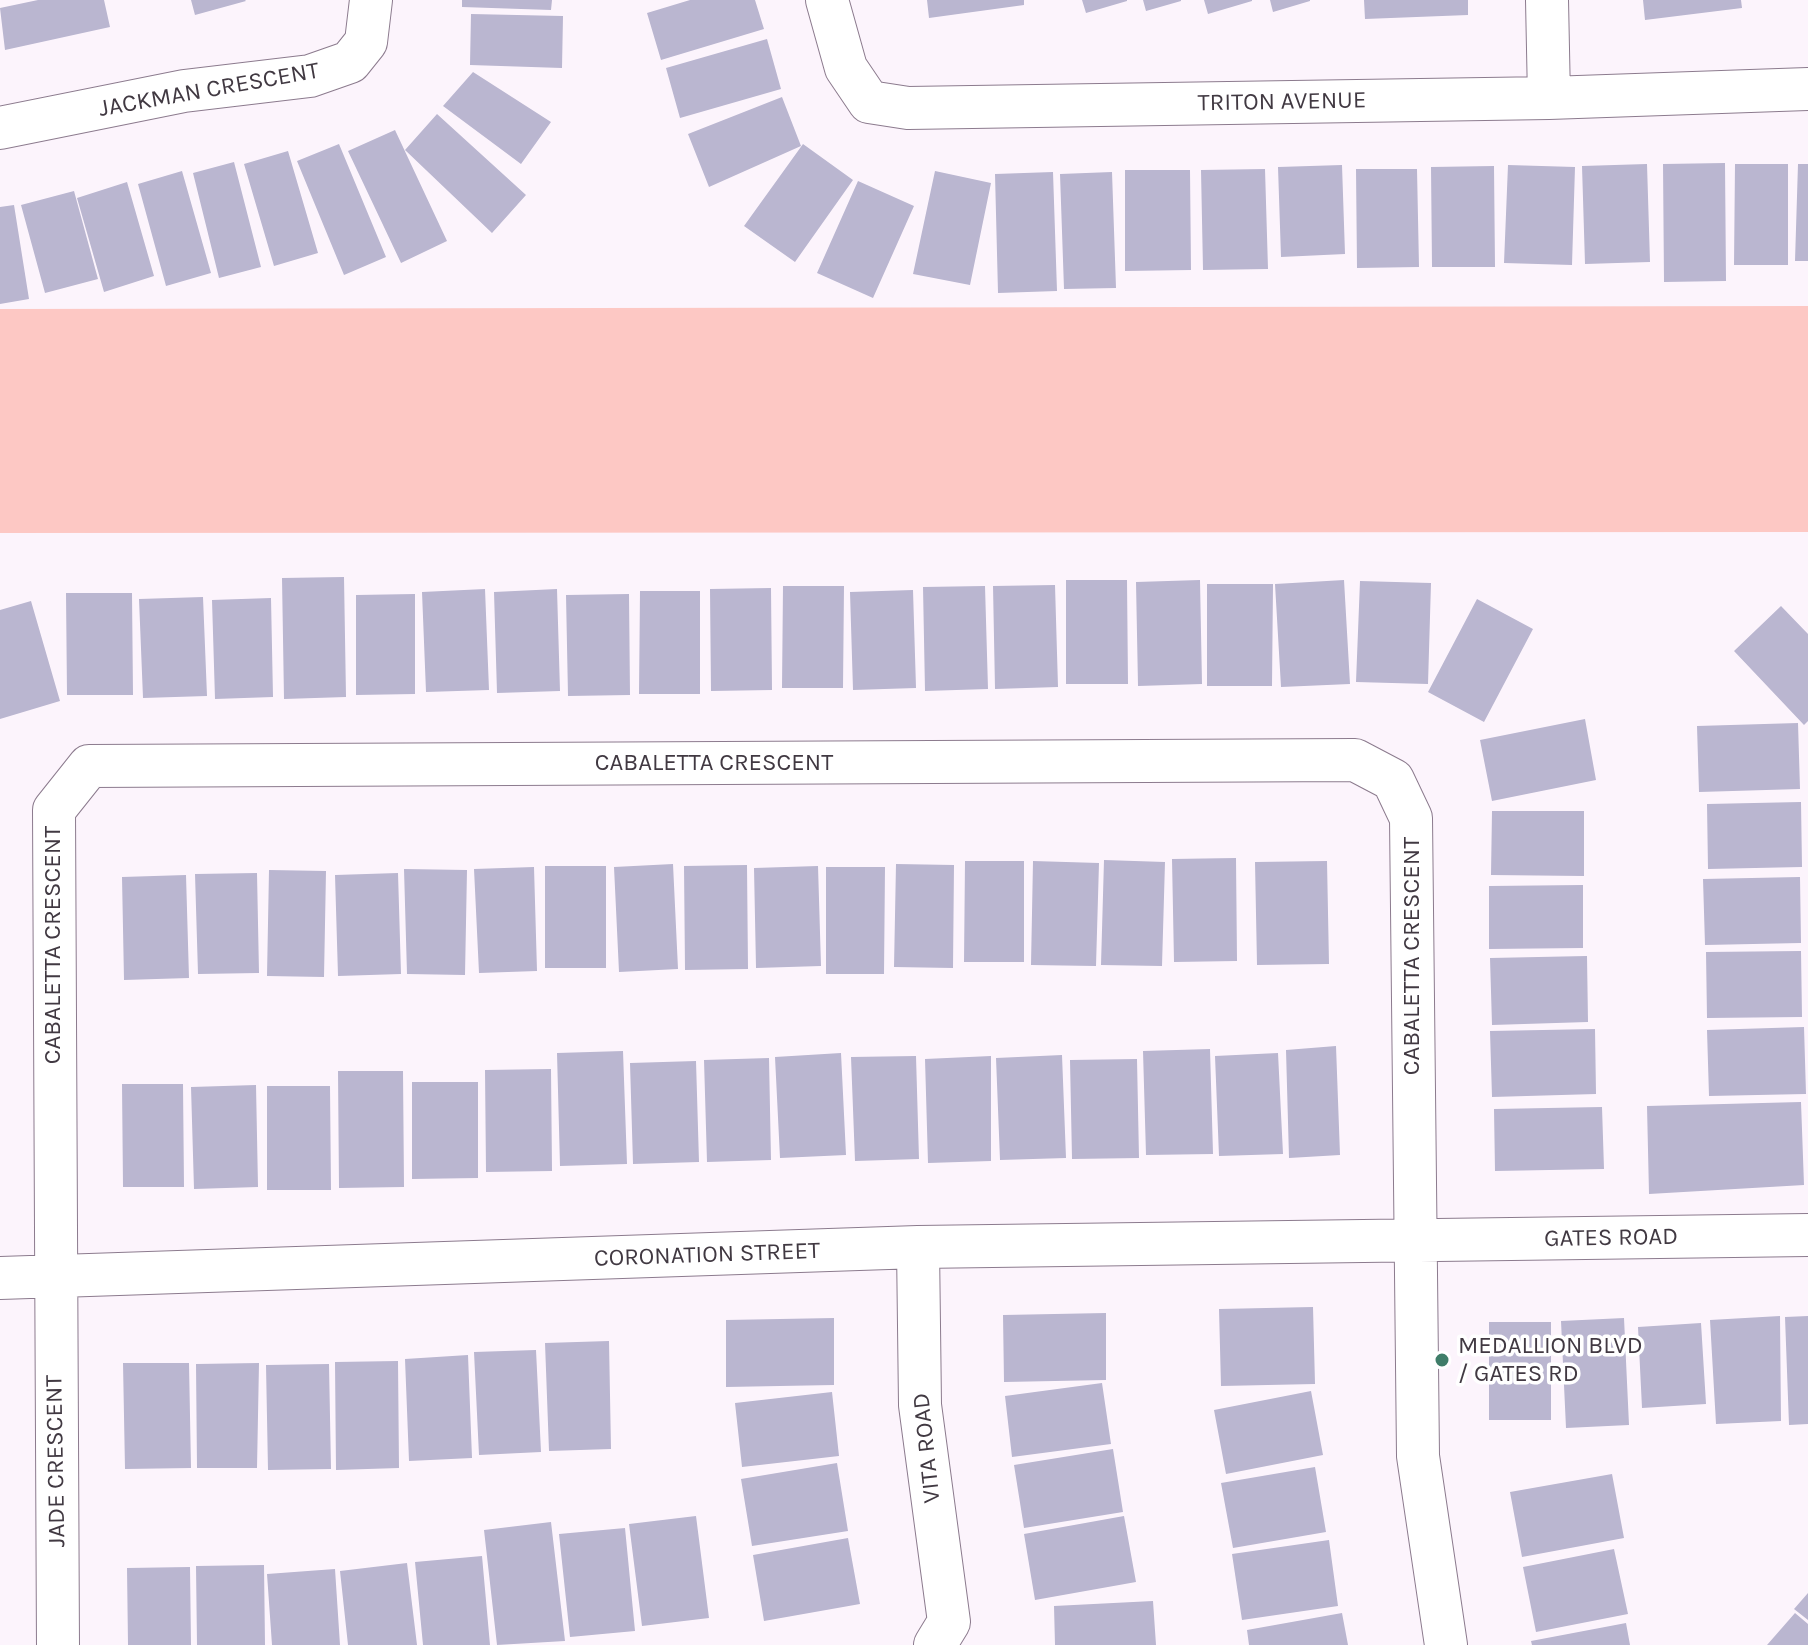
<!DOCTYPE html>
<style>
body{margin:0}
canvas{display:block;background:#fcf4fc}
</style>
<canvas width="1808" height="1645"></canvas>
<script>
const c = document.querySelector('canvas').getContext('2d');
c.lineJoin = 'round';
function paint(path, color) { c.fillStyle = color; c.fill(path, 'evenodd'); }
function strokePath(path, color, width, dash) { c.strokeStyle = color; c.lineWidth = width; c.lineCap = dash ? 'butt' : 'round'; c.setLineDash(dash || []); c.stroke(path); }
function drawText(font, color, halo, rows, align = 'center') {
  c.font = font + ' Karla,sans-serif'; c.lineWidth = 7; c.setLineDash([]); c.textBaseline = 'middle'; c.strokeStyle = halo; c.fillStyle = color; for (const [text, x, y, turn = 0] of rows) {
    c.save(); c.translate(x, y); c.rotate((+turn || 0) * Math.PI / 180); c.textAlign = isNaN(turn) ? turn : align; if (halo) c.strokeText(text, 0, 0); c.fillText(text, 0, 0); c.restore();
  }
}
const green = new Path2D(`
 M1808 306V532L0 533V309Z`);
const building = new Path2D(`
 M38 0H104L110 27 5 50 0 8Z
 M191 0H245L246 1 195 15Z
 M462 0H552L551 10 462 7Z
 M690 0H755L764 29 661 60 647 13Z
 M927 0H1024V5L929 18Z
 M1082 0H1127V1L1086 13Z
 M1143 0H1181V1L1146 11Z
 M1204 0H1252V1L1208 14Z
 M1270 0H1310V1L1273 12Z
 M1364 0H1468V15L1365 19Z
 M1643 0H1741L1742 8 1645 20Z
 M471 14 563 16 562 68 470 65Z
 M767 39 781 89 680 118 666 68Z
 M473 72 551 122 521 164 443 106Z
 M782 97 801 146 709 187 688 134Z
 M437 114 526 195 492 233 405 150Z
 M395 130 447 241 401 263 348 151Z
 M339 144 386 257 344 275 297 161Z
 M803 144 853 180 795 262 744 226Z
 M288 151 318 253 274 266 244 164Z
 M234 162 261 267 219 278 193 173Z
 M1725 163 1726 281 1664 282 1663 164Z
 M1647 164 1650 262 1585 264 1582 166Z
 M1735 164H1788V265H1734Z
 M1798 164H1808V261H1795Z
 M1342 165 1345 254 1281 257 1278 167Z
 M1508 165 1575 167 1572 265 1504 263Z
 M1494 166 1495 267H1432L1431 167Z
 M1265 169 1268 269 1203 270 1201 170Z
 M1356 169H1417L1419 267 1357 268Z
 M1125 170H1190L1191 270 1125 271Z
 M182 171 211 273 166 286 138 184Z
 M935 171 991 183 970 285 913 274Z
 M1053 172 1057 291 998 293 995 174Z
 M1112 172 1116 288 1064 289 1060 174Z
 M858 181 914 206 873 298 817 273Z
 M127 182 154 276 104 292 77 198Z
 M74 191 98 279 45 293 21 205Z
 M14 205 29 299 0 304V207Z
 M344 577 346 697 284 699 282 578Z
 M1066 580H1127L1128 684H1066Z
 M1200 580 1202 684 1138 686 1136 582Z
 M1344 580 1350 684 1281 687 1275 584Z
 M1360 581 1431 583 1428 684 1356 682Z
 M1207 584H1273L1272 686H1207Z
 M1055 585 1058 687 995 689 993 586Z
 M783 586H844L843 688H782Z
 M985 586 988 689 925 691 923 587Z
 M771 588 772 690 711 691 710 589Z
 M485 589 489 690 426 692 422 592Z
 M557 589 560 691 497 693 494 592Z
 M913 590 916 688 853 690 850 592Z
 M640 591H700V694H639Z
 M66 593H132L133 695H67Z
 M415 594V694L356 695V595Z
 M629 594 630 695 568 696 566 595Z
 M203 597 207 696 143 698 139 599Z
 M271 598 273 697 215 699 212 600Z
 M1477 599 1533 629 1484 722 1428 692Z
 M31 601 60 701 0 719V610Z
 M1781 606 1808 634V721L1804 725 1734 651Z
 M1585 719 1596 780 1492 801 1480 740Z
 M1798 723 1800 789 1699 792 1697 726Z
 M1801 802 1802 867 1708 869 1707 804Z
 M1492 811H1584V876L1491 875Z
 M1236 858 1237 961 1174 962 1172 859Z
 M1104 860 1165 862 1162 966 1101 965Z
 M965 861H1024V962H964Z
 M1033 861 1099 863 1096 966 1031 965Z
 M1327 861 1329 964 1257 965 1255 862Z
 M673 864 678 969 619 972 614 867Z
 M896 864 954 865 953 968 894 967Z
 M747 865 748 969 685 970 684 866Z
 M545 866H606V968H545Z
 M818 866 821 966 756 968 754 868Z
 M534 867 537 971 479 973 474 869Z
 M826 867H885L884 974H826Z
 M404 869 467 870 465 975 407 974Z
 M269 870 326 871 324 977 267 976Z
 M257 873 259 973 198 974 195 874Z
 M398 873 401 974 338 976 335 875Z
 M186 875 189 978 124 980 122 877Z
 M1800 877 1801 943 1705 945 1703 879Z
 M1583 885V948L1489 949V886Z
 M1801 951 1802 1017 1707 1018 1706 952Z
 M1587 956 1588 1022 1492 1025 1490 958Z
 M1804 1027 1806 1094 1709 1096 1707 1030Z
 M1595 1029 1596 1094 1492 1097 1490 1031Z
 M1336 1046 1340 1155 1289 1158 1286 1050Z
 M1210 1049 1213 1154 1146 1155 1143 1051Z
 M623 1051 627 1164 560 1166 557 1053Z
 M841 1053 846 1155 780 1158 775 1057Z
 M1278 1053 1283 1154 1219 1156 1215 1056Z
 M1062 1055 1066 1158 1000 1160 996 1058Z
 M916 1056 919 1159 855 1161 851 1057Z
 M991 1056V1161L928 1163 925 1059Z
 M769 1058 771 1160 707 1162 704 1060Z
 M1137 1059 1139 1158 1072 1159 1070 1060Z
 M696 1061 699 1162 633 1164 630 1063Z
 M551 1069 552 1171 486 1172 485 1070Z
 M338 1071H403L404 1187 339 1188Z
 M412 1082H478V1178L412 1179Z
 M122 1084H183L184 1187H123Z
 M256 1085 258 1187 194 1189 191 1087Z
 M267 1086H330L331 1190H267Z
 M1801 1102 1804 1185 1649 1194 1647 1106Z
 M1602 1107 1604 1169 1495 1171 1494 1109Z
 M1313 1307 1315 1384 1221 1386 1219 1309Z
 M1106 1313V1380L1004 1382 1003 1315Z
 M1780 1316 1781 1421 1716 1424 1710 1320Z
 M1808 1316V1424L1789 1425 1785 1317Z
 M834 1318V1385L726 1387V1320Z
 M1624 1318 1629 1425 1566 1428 1561 1321Z
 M1489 1322H1551V1420H1489Z
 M1701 1323 1706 1404 1642 1408 1638 1327Z
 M609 1341 611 1449 549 1451 545 1343Z
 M536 1350 541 1452 479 1455 474 1352Z
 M468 1355 472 1458 409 1461 405 1359Z
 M398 1361 399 1468 336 1470 335 1362Z
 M123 1363H189L191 1468 125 1469Z
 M259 1363 257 1468H197L196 1364Z
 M329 1364 331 1469 268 1470 266 1365Z
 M1102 1383 1111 1444 1012 1457 1005 1396Z
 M1311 1391 1323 1455 1226 1474 1214 1410Z
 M832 1392 839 1456 742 1467 735 1403Z
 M1113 1449 1123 1512 1024 1528 1014 1465Z
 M837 1463 848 1531 752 1546 741 1479Z
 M1315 1467 1326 1532 1233 1548 1221 1483Z
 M1612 1474 1624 1538 1522 1557 1510 1492Z
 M696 1516 709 1618 642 1626 629 1524Z
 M1124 1516 1136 1582 1035 1600 1024 1534Z
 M551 1522 565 1641 497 1645 484 1530Z
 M625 1528 635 1631 570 1637 559 1534Z
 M848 1538 860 1604 764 1621 753 1555Z
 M1329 1540 1338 1606 1242 1620 1232 1554Z
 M1614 1549 1628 1614 1536 1632 1523 1567Z
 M482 1556 490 1645H423L415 1562Z
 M407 1563 417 1645H348L340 1571Z
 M264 1565 265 1645H197L196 1566Z
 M190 1567 191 1645H128L127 1568Z
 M335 1569 340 1645H272L267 1574Z
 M1808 1593V1620L1794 1609Z
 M1153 1601 1156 1645H1055L1054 1606Z
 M1342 1613 1348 1645H1249L1247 1630Z
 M1795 1613 1808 1624V1645H1767Z
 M1626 1623 1630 1645H1532L1531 1641Z`);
const minor = new Path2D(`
 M827 0 846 68 869 102 908 108 1549 98 1808 89
 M1547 0 1549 98
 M0 128 184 91 310 76 350 62 366 42 371 0
 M918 1247 920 1405 949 1622 935 1645
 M0 1278 918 1247 1808 1235
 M58 1645 54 810 89 766 1355 760 1393 780 1411 818 1418 1456 1446 1645`);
const markers = [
 [1442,1360,8,"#3f7d69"]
];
const streetNames = [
 ["JACKMAN CRESCENT",209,90,-10],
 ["TRITON AVENUE",1282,102,-1],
 ["CABALETTA CRESCENT",714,763],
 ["CABALETTA CRESCENT",53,945,-90],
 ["CABALETTA CRESCENT",1412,956,-90],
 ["GATES ROAD",1611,1238,-1],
 ["CORONATION STREET",707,1255,-2],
 ["VITA ROAD",927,1448,-96],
 ["JADE CRESCENT",56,1461,-91]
];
const poiNames = [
 ["MEDALLION BLVD",1458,1346],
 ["/ GATES RD",1458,1374]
];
paint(green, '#fdc8c4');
paint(building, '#bab6d0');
strokePath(minor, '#8c7b8e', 44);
strokePath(minor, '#fff', 42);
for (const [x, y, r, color] of markers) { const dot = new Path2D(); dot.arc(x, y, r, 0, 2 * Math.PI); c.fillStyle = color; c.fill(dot); strokePath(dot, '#fff', 3); }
drawText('24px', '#413942', '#fff', streetNames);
drawText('24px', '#413942', '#fff', poiNames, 'left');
</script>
